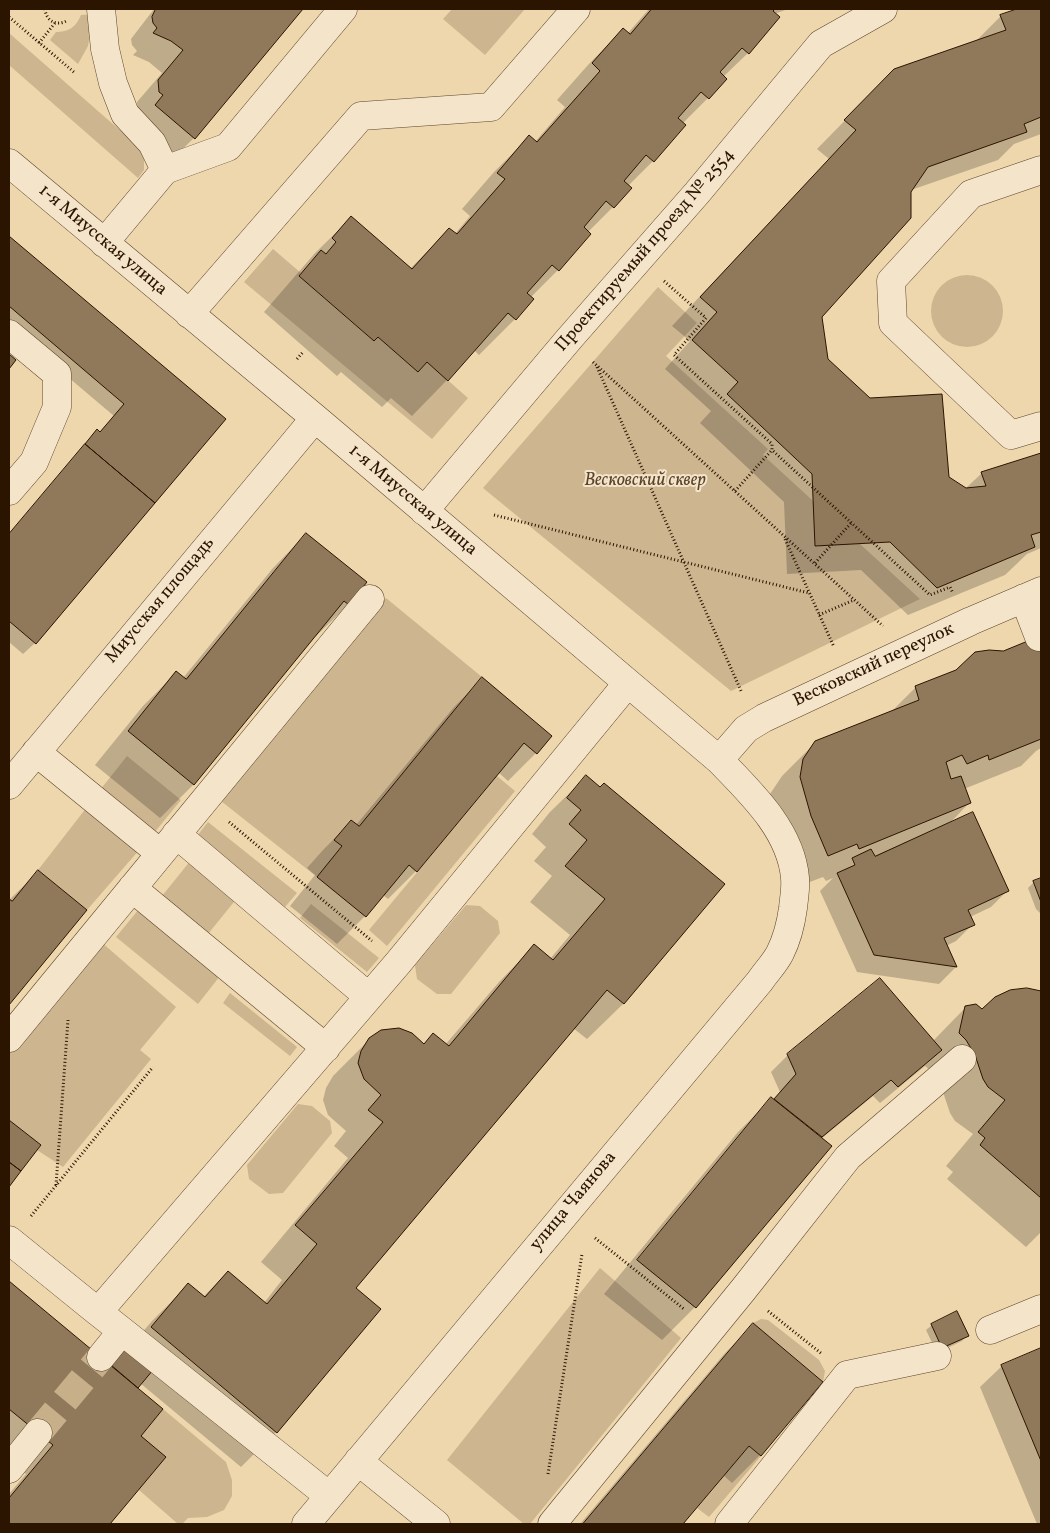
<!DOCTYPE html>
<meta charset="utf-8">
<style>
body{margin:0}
#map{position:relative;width:1050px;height:1533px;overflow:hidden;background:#eed6ad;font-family:Vollkorn,serif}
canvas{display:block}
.frame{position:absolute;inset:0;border:10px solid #2b1400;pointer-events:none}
</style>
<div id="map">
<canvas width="1050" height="1533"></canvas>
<div class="frame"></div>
</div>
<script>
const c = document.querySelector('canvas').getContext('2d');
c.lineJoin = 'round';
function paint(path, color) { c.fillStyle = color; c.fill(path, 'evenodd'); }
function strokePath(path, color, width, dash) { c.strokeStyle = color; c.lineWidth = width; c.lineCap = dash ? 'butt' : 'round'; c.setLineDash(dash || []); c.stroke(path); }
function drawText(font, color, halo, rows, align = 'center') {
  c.font = font + ' Vollkorn,serif'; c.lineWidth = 4; c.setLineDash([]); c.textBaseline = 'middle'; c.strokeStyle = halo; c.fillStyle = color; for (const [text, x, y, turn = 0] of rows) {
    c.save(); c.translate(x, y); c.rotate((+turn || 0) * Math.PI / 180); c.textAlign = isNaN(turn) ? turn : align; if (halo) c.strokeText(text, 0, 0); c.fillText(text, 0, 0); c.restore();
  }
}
const green = new Path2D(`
 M452 9H525L485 55 443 19Z
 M93 14 88 46 78 64 50 40 56 32C69 32 76 27 81 15Z
 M9 33 139 147 144 159V170L138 178 9 65Z
 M273 249 301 273 299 276 374 341 378 337 418 372 427 362 468 398 432 439 244 282Z
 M931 311a36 36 0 1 1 72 0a36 36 0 1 1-72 0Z
 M658 287 697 323 666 356 768 449 763 455 920 599 731 691 483 488Z
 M386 598 482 677 359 826 350 820 335 839 342 846 317 877 221 801Z
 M127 756 181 800 154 833 100 790Z
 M497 776 515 791 387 946 369 930Z
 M87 807 140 849 87 910 38 870Z
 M208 822 297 893 285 907 197 836Z
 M191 860 238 897 208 934 162 896Z
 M311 904 379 958 367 972 300 918Z
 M466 905 480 906 498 921 500 933 451 994H437L417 979 415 965Z
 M139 909 220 976 198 1004 116 937Z
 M100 941 176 1007 140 1050 151 1059 63 1167 37 1150 41 1145 9 1120V1050Z
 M230 993 297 1047 290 1056 223 1003Z
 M298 1104 312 1106 330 1121 332 1133 283 1193 269 1194 249 1179 247 1165Z
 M600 1268 681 1338 530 1524H524L447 1460Z
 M761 1319 768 1320 819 1360 825 1371 823 1382 753 1323Z
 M163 1409 226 1462 232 1480V1496L224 1510 207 1517 188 1518 182 1524H178L139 1490 141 1436Z
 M749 1446 761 1456 709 1517 697 1508Z`);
const shadow = new Path2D(`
 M154 9H301L194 138 172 159 138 113 137 102 162 73 149 62 133 55 137 51 132 45 131 39Z
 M649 9H788L774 14 778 17 748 53 723 77 725 79 708 98 683 123 685 125 653 161 628 186 630 188 613 207 588 232 558 270 531 297 533 299 515 319 479 355 474 350 447 380 412 416 391 398 382 407 341 372 337 376 264 312 315 253 351 218 410 269 449 229 455 234 470 216 462 209 494 172 529 137 535 142 565 107 557 100 588 65 623 29 628 33Z
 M1021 9H1041V134L1014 144 998 160 911 190 820 317 827 359 948 478 965 489 982 473 1041 454V548L1027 554 1005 575 908 615 861 570 787 574 784 502 700 423 711 411 665 369 690 341 672 326 829 159 817 149 866 99 975 42 1001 16Z
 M9 237 224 420 35 643 23 654 9 642V534L86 442 98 431 99 433 114 416 9 327Z
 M306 534 366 582 348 605 314 638 313 637 193 785 160 818 95 765 143 706 176 673 183 678 273 568Z
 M1041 637V748L1036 751 1021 766 964 789 969 803 949 824 1008 890 991 907 970 917 973 924 956 941 946 946 956 967 939 984 857 972 820 891 833 878 826 881 823 877 794 888 767 811 770 794 782 776 816 742 890 713 916 687Z
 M482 679 536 753 508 781 498 772 416 871 388 899 383 895 365 916 337 944 290 906 315 875 307 868 323 850 351 822 356 825 454 707Z
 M586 777 723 885 623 1004 587 1039 573 1028 354 1289 276 1432 241 1467 140 1383 136 1388 139 1436 164 1457 108 1524H9V1494L26 1474 9 1460V1283L110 1366 127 1350 152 1321 188 1285 203 1297 228 1272 264 1303 282 1280 261 1262 348 1158 334 1146 346 1131 328 1115 323 1100 326 1088 333 1076 370 1039 423 1045H445L499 982 534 946 550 959 570 935 530 902 552 876 534 861 546 847 532 834 550 812Z
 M38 872 85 910 9 1003V900Z
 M1041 879V914L1036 909 1028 888 1034 882Z
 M1041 991V1232L1026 1247 947 1179 953 1172 946 1166 973 1134 955 1121 950 1113 942 1089 933 1073 925 1066 880 1103 873 1096 821 1139 695 1307 662 1340 604 1294 738 1132 771 1099 773 1100 780 1092 771 1072 788 1055 933 1041 966 1007 982 1011Z
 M9 1122 39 1145 9 1185Z
 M753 1325 760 1455 732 1483 723 1475 682 1524H580L725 1353Z
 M932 1325 967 1335 962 1341 937 1353 926 1330Z
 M1041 1349V1524H1037L980 1387 1002 1366Z`);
const building = new Path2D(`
 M156 9H303L195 139 155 105 163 95 159 92 158 80 183 50 171 41 153 33 157 28 153 23 152 17Z
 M652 9H775L773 11 780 17 749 54 742 48 720 72 727 79 709 99 701 92 678 118 686 125 654 162 646 155 624 181 632 188 614 208 606 201 584 227 591 234 559 271 552 265 527 293 534 299 516 320 508 313 448 381 427 362 418 372 378 337 374 341 299 276 321 250 326 254 336 242 332 238 351 216 412 269 449 228 457 234 505 179 497 173 529 135 537 142 600 71 592 63 623 28 630 34Z
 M1017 9H1041V117L1024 124 1027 132 928 167 911 192V218L822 317 828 359 870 398 942 394 949 477 966 488 986 486 981 472 1041 453V532L1031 535 1035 547 937 588 890 542 815 546 812 474 727 394 738 382 692 340 717 312 700 297 856 130 844 120 894 69 1006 30 1000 15Z
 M9 236 226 419 155 503 85 444 97 429 100 432 124 404 9 306Z
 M9 354 16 360 9 369Z
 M85 444 155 503 36 644 9 621V534Z
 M306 533 367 582 349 605 344 601 194 785 128 731 176 671 186 679Z
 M1041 636V739L989 760 988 755 967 764 962 755 946 762 951 779 961 776 971 803 859 849 857 844 828 856 811 816 800 777 803 759 815 741 919 700 915 686 956 670 975 652 989 650 1003 651Z
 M482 677 552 736 537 754 524 743 417 872 409 865 366 917 317 877 342 846 334 840 351 820 359 826Z
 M586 775 600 787 604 783 725 884 624 1004 607 990 356 1288 381 1309 277 1433 151 1327 188 1283 205 1297 228 1271 267 1304 317 1244 295 1225 383 1122 368 1110 381 1095 364 1079 358 1063 361 1051 369 1038 381 1030 399 1028 412 1033 424 1044 433 1033 449 1046 534 944 553 960 605 899 565 866 587 840 569 824 581 810 567 798Z
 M973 812 1009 891 968 910 975 925 944 938 957 967 874 955 837 873 855 865 852 858 871 849 875 856Z
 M38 870 87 910 9 1005V899L12 901Z
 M1041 878V902L1033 881Z
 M880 978 942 1050 898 1087 891 1080 822 1137 774 1099 796 1074 787 1054Z
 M1027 988 1041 991V1198L980 1145 985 1138 978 1132 1005 1100 988 1087 983 1079 975 1055 966 1040 959 1033 965 1006 976 1004 982 1009 995 997 1010 990Z
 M771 1097 832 1146 696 1308 637 1260Z
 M9 1120 41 1145 21 1171 9 1162Z
 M9 1162 21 1171 9 1187Z
 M9 1281 163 1409 141 1436 166 1457 110 1524H9V1498L53 1445 9 1409Z
 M957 1311 969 1336 942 1348 931 1324Z
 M753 1323 823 1382 761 1456 749 1446 683 1524H583Z
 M125 1347 153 1370 138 1388 111 1365Z
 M1041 1348V1461L1001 1365Z`);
const minorTunnel = new Path2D(`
 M38 1433 101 1357`);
const path = new Path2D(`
 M45 9C46 21 57 27 68 20
 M9 17 75 73
 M39 43 55 23
 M664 281 706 318 674 355 772 444V450L930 595 950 587 953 593
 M297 359 303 352
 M593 362 883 626
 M597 367 742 693
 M735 491 772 450
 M494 515 809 593
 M785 539 834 647
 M815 563 852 522
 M819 615 854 600
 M229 822 372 941
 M56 1185 68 1020
 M31 1216 153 1067
 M595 1238 684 1309
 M768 1311 822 1354
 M548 1474 582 1254`);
const minor = new Path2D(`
 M101 9 105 49 113 83 125 114 152 143 165 170
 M9 163 315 418 719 760C750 792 791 830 795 878 796 888 794 898 793 908 791 923 787 939 780 953 775 963 766 972 760 981L306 1524
 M1041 170 971 194 891 281 893 323 1011 435 1041 426
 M104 243 165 170 228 147 343 9
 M189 314 361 116 491 107 576 9
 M9 334 57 374V407L34 462 9 491
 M424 511 569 339 697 193 821 44 883 9
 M1024 598 1039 637
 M36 752 160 853
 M719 760 746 729 764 718 971 621 1041 591
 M9 785 315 418
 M176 834 369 997
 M132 888 326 1048
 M9 1038 370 599
 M9 1240 98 1312
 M990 1330 1041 1309
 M122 1331 98 1312 398 963 627 684
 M101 1357 122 1331 329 1496
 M358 1461 436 1524
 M9 1469 38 1433
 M552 1524 743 1290 848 1157 962 1059
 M729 1524 847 1375 937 1356`);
const streetNames = [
 ["1-я Миусская улица",102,241,40],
 ["Проектируемый проезд № 2554",646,251,-49],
 ["1-я Миусская улица",412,501,40],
 ["Миусская площадь",161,601,-50],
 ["Весковский переулок",874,666,-25],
 ["улица Чаянова",574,1202,-50]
];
const parkNames = [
 ["Весковский сквер",645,482]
];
paint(green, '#cdb590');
paint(shadow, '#0003');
paint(building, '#90795a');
strokePath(building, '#2b1400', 1);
strokePath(minorTunnel, '#c7af8a', 28, [28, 14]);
strokePath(minor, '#5c442b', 29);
strokePath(path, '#2b1400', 3, [1, 2.5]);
strokePath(minor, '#f4e4ca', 28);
drawText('18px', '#2b1400', '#f4e4ca', streetNames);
drawText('italic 18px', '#5c442b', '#f4e4ca', parkNames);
</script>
